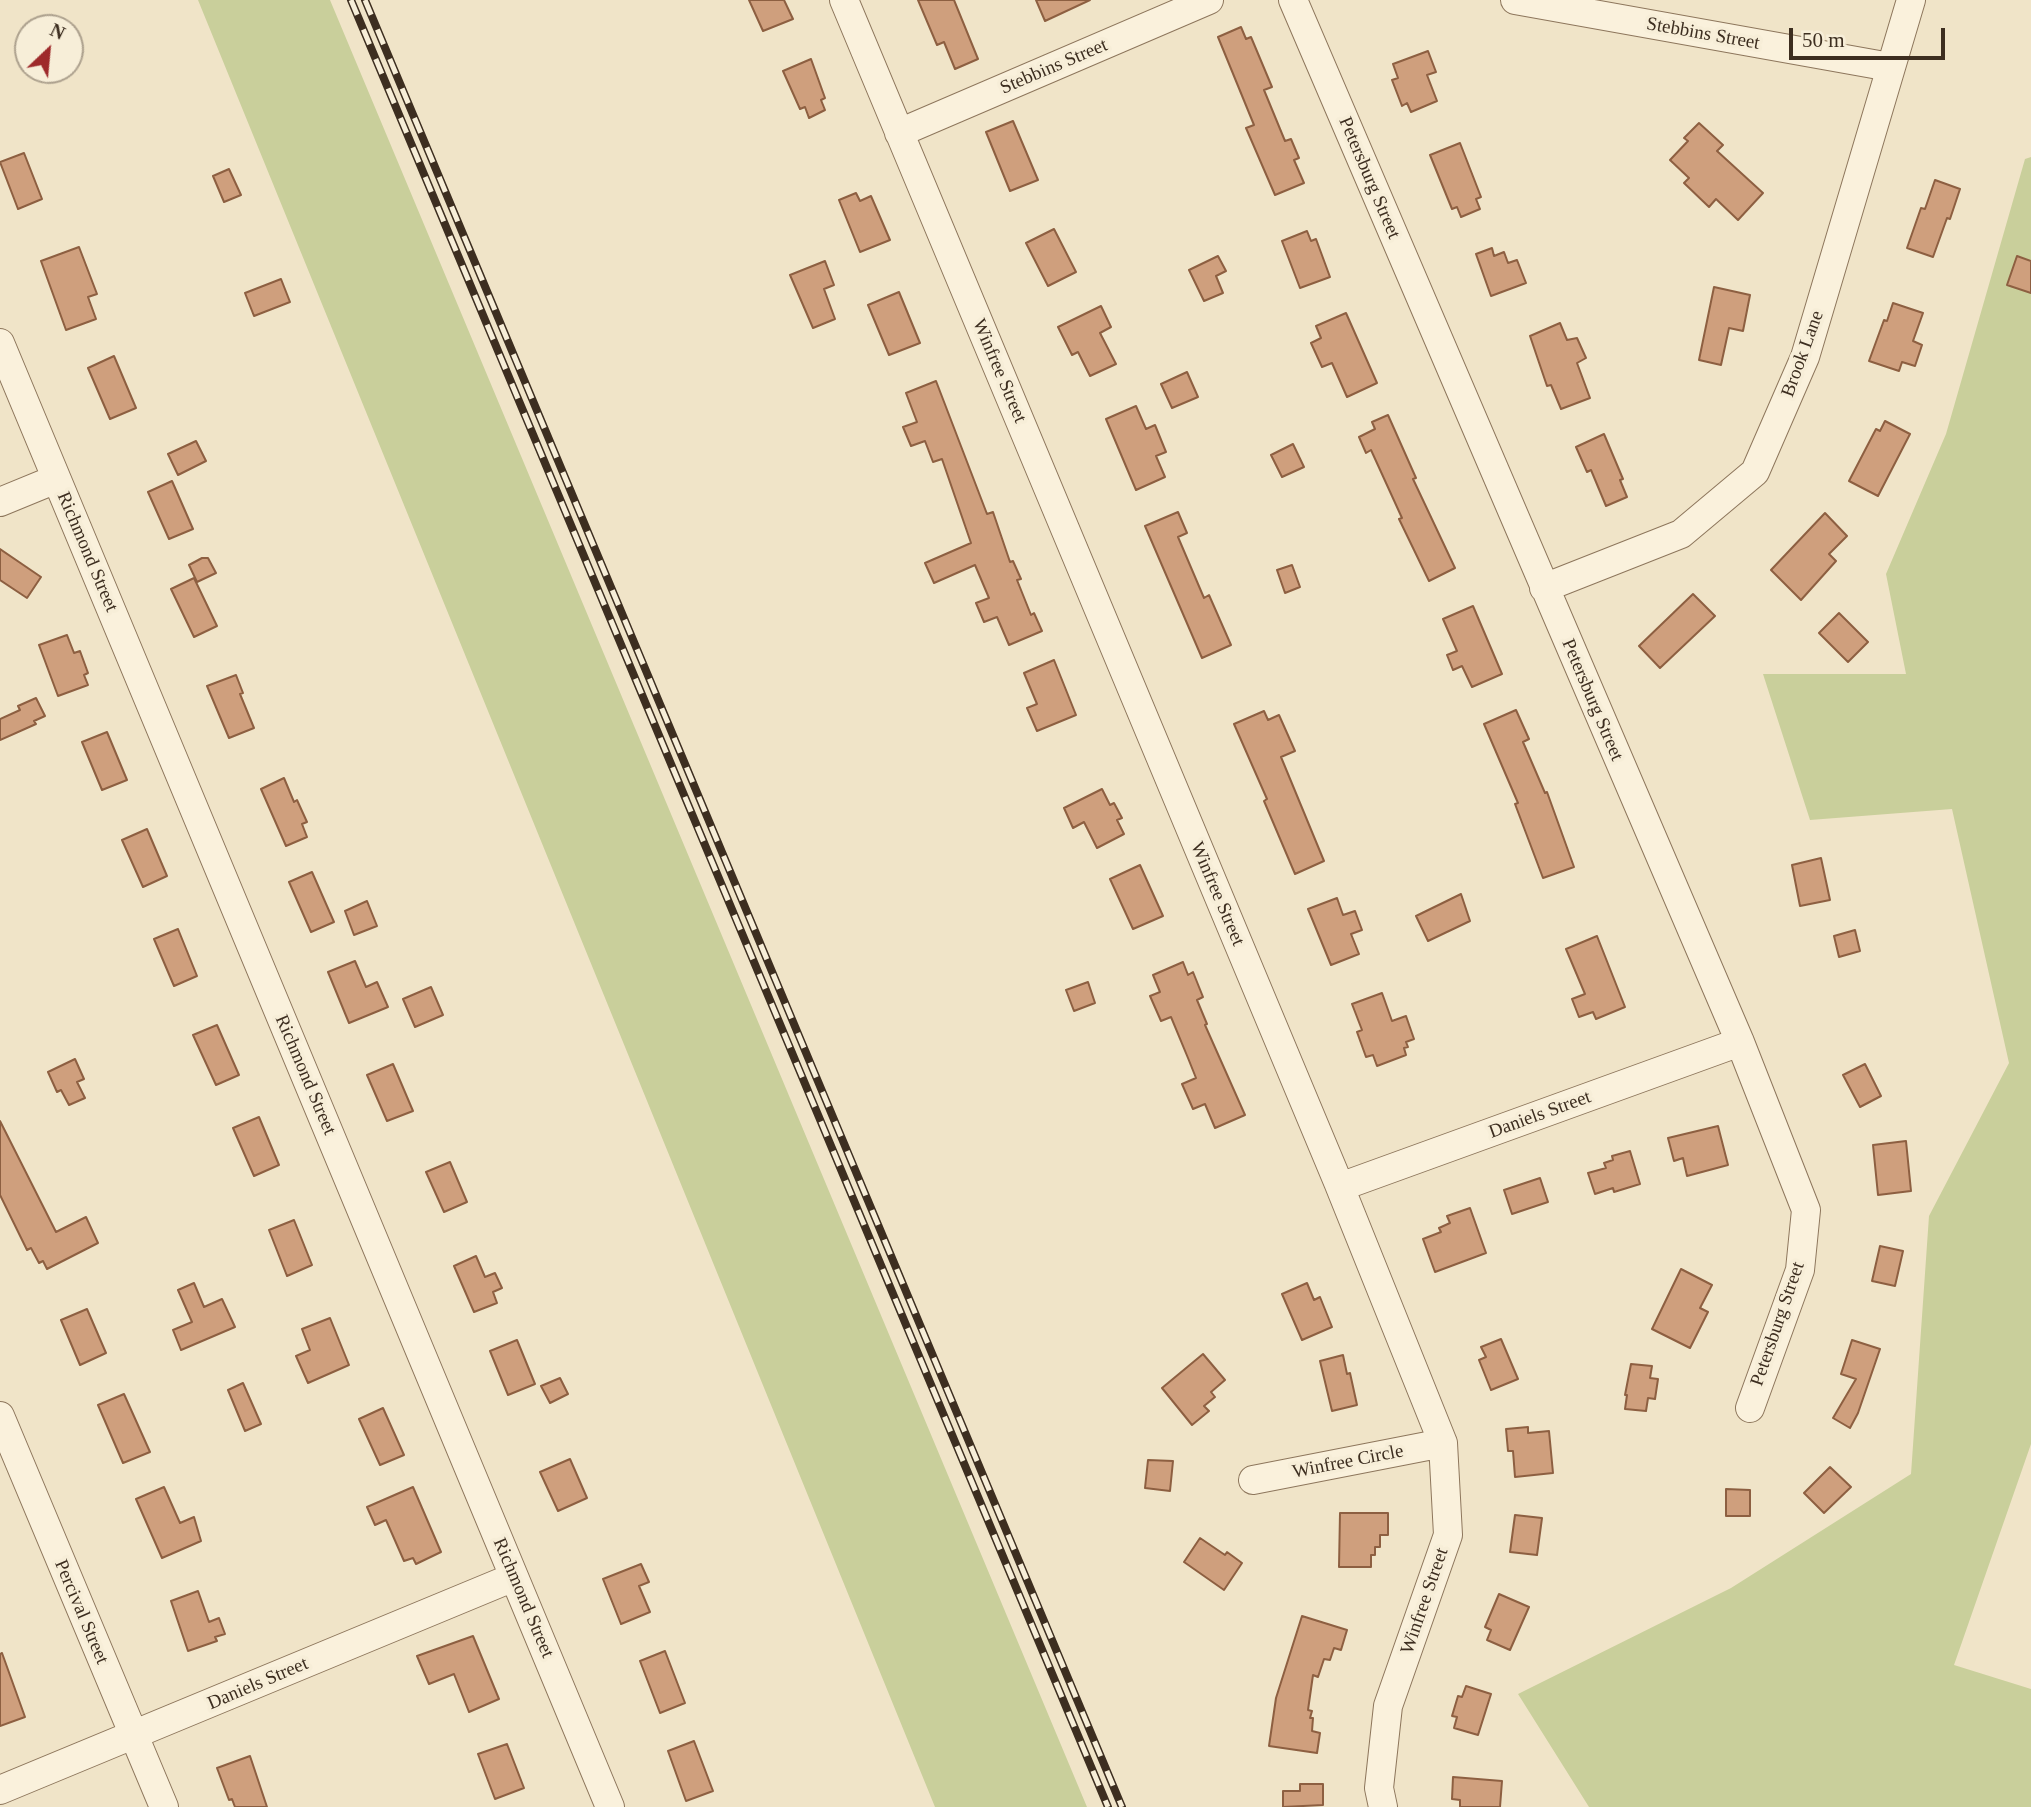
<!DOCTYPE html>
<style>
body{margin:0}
#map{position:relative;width:2031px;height:1807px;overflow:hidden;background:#f0e4c8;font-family:Georgia,serif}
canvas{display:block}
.north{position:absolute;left:14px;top:14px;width:70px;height:70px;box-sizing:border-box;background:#f7eed8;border:2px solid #ada18e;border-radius:50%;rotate:26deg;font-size:19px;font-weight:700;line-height:28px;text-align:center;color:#3d2e20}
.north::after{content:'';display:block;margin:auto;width:24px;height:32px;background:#9e2a2b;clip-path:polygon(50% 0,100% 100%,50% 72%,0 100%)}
.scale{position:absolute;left:1789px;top:28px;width:156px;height:32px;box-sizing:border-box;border:4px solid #3d2e20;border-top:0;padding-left:9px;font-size:21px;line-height:24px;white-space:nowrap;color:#3d2e20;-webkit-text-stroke:5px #f7eed8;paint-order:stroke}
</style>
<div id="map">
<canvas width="2031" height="1807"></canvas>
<div class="north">N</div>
<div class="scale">50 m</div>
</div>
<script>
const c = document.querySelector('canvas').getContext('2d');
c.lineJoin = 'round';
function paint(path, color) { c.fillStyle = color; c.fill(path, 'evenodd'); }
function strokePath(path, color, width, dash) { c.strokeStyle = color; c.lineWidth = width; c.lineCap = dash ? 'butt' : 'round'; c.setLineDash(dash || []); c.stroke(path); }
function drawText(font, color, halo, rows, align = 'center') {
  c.font = font + ' Georgia,serif'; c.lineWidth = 7; c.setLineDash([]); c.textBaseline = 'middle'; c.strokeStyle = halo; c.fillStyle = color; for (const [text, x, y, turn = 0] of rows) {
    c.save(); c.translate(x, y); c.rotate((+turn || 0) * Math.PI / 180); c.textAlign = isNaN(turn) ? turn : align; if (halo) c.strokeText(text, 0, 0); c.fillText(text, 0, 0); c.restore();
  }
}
const green = new Path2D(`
 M198 0H330L1087 1807H935Z
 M2031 157V1444L1954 1665 2031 1689V1807H1589L1518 1694 1731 1588 1911 1474 1929 1216 2009 1063 1952 809 1810 820 1763 674H1906L1886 574 1946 434 2025 159Z`);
const building = new Path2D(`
 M749 0H784L793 19 763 31Z
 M918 0H954L978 59 955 69 944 42 937 45Z
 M1036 0H1090L1045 21Z
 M1241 27 1246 39 1251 37 1272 87 1264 90 1285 141 1291 139 1299 158 1294 160 1304 183 1275 195 1246 128 1254 125 1218 37Z
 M1428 51 1436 72 1427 75 1437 101 1411 112 1407 103 1402 106 1392 80 1398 78 1393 64Z
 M811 59 825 98 821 100 825 110 809 118 805 107 800 109 783 71Z
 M1013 121 1038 180 1010 191 986 132Z
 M1699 123 1723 145 1717 151 1763 193 1738 220 1716 199 1709 207 1684 183 1689 178 1670 160 1688 141 1684 138Z
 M1460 143 1481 197 1476 199 1480 209 1461 217 1457 207 1452 209 1430 155Z
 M24 153 42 199 18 209 0 162Z
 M229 169 241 195 224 202 213 176Z
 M1935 180 1960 189 1950 219 1947 218 1933 257 1907 248 1921 208 1925 209Z
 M856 193 860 201 871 196 890 240 860 252 839 200Z
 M1054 229 1076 272 1048 286 1026 243Z
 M1307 231 1311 241 1316 239 1330 277 1300 288 1282 241Z
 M79 247 97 294 88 297 96 319 66 330 41 261Z
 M1492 248 1494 256 1504 252 1508 263 1517 260 1526 283 1491 296 1476 254Z
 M1218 256 1226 271 1216 276 1223 293 1204 301 1189 270Z
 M2017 256 2031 261V293L2007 285Z
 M825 261 834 285 824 289 835 319 813 328 790 275Z
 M281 279 290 302 254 316 245 293Z
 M1714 287 1750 295 1743 331 1729 328 1721 365 1699 360Z
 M899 292 920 343 889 355 868 305Z
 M1893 303 1923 313 1913 341 1922 345 1915 366 1902 362 1899 371 1869 361 1884 320 1887 321Z
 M1101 306 1111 327 1100 333 1116 364 1090 376 1078 352 1072 355 1058 327Z
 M1346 313 1377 383 1347 397 1332 363 1322 367 1311 343 1321 338 1316 326Z
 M1560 323 1567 340 1577 338 1586 358 1577 363 1590 398 1561 409 1551 385 1547 386 1530 336Z
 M114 356 136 408 110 419 88 368Z
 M1187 372 1198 397 1172 408 1161 384Z
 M936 381 987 514 993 512 1010 562 1013 561 1021 579 1017 580 1031 615 1034 613 1042 631 1009 645 997 617 984 622 976 603 989 598 975 565 934 583 925 563 971 543 942 459 933 462 925 441 911 446 903 427 917 422 906 393Z
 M1136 406 1146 429 1155 425 1166 452 1156 456 1165 477 1136 490 1106 419Z
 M1388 415 1416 478 1413 479 1455 568 1429 581 1399 519 1402 518 1371 450 1366 453 1359 437 1375 429 1372 422Z
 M1885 421 1910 434 1878 496 1849 481 1876 429 1880 431Z
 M1604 434 1623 479 1620 480 1627 497 1606 506 1591 470 1587 472 1576 447Z
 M196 441 206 461 178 475 168 454Z
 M1293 444 1304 467 1282 477 1271 455Z
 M172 481 193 529 169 539 148 492Z
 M1178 512 1187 533 1178 537 1204 598 1209 595 1231 645 1202 658 1145 526Z
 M1825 513 1847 536 1829 554 1836 561 1801 600 1771 570Z
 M0 549 41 577 27 598 0 580Z
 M202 558H208L216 573 197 582 189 565Z
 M1292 565 1300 587 1285 593 1277 570Z
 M194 578 217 626 194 637 171 589Z
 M1693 594 1715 616 1660 668 1639 646Z
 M1473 606 1502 674 1472 687 1462 666 1453 670 1447 655 1457 651 1443 619Z
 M1839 613 1868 642 1848 662 1819 633Z
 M67 635 74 653 80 651 88 673 84 675 88 685 58 696 39 645Z
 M1054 660 1076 715 1037 731 1027 708 1037 704 1024 673Z
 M236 675 243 693 240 694 254 728 229 738 207 686Z
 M36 698 45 716 34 721 36 724 0 740V719L20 710 18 706Z
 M1516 710 1529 739 1523 742 1545 793 1547 792 1574 867 1543 878 1515 804 1518 803 1484 724Z
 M1264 711 1268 720 1279 715 1295 751 1281 757 1324 861 1295 874 1264 801 1267 799 1234 724Z
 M107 732 127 780 102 790 82 742Z
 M284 778 294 802 297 800 307 822 302 824 307 837 286 846 261 789Z
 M1102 789 1110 805 1114 803 1122 818 1117 820 1124 834 1097 848 1084 822 1073 828 1064 808Z
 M147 829 167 876 143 887 122 840Z
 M1821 858 1830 900 1800 906 1792 865Z
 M1140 865 1163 916 1133 929 1110 879Z
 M312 872 334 922 311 932 289 882Z
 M1461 894 1470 921 1428 941 1416 916Z
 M1337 898 1343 915 1355 911 1362 930 1351 934 1359 954 1331 965 1308 909Z
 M367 901 377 926 354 935 345 911Z
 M178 929 197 976 174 986 154 939Z
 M1855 930 1860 951 1839 957 1834 936Z
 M1597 936 1625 1007 1596 1019 1593 1012 1579 1017 1572 999 1585 994 1566 949Z
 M355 961 366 987 377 982 388 1007 349 1023 328 972Z
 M1183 962 1188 975 1193 972 1203 997 1197 1000 1207 1024 1205 1025 1245 1115 1215 1128 1205 1104 1193 1109 1182 1084 1196 1078 1188 1058 1171 1017 1161 1021 1150 996 1160 992 1153 975Z
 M1088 982 1095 1003 1074 1011 1066 990Z
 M431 987 443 1015 415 1027 403 999Z
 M1382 993 1392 1021 1406 1016 1414 1039 1406 1042 1408 1047 1404 1048 1406 1055 1377 1066 1373 1055 1366 1057 1357 1032 1362 1030 1352 1004Z
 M217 1025 239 1075 216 1085 193 1035Z
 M75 1059 84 1079 77 1082 85 1098 69 1105 61 1090 57 1092 48 1072Z
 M393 1064 413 1111 387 1121 367 1075Z
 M1865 1064 1881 1096 1860 1107 1843 1075Z
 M259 1117 279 1165 254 1176 233 1128Z
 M0 1121 56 1232 86 1217 98 1243 47 1269 43 1261 39 1263 31 1248 27 1250 0 1195Z
 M1718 1126 1728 1165 1687 1176 1683 1158 1674 1161 1668 1138Z
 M1906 1141 1911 1191 1878 1195 1873 1145Z
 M1630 1151 1640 1184 1614 1192 1613 1188 1595 1194 1588 1173 1606 1168 1604 1163 1613 1160 1612 1156Z
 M450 1162 467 1202 444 1212 426 1172Z
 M1540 1178 1548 1202 1512 1214 1504 1190Z
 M1470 1208 1486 1253 1435 1272 1423 1239 1441 1232 1439 1228 1450 1223 1447 1216Z
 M294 1220 312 1265 287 1276 269 1230Z
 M1880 1246 1903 1251 1895 1286 1872 1281Z
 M476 1256 485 1277 495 1273 502 1288 493 1292 497 1303 474 1312 454 1266Z
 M1681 1269 1712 1285 1700 1308 1708 1312 1690 1348 1652 1329Z
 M194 1283 204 1307 222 1299 235 1327 181 1350 173 1330 192 1322 178 1290Z
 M1307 1283 1314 1300 1320 1297 1332 1327 1302 1340 1282 1294Z
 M87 1309 106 1353 80 1365 61 1320Z
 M330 1318 349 1365 308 1383 296 1356 310 1350 302 1329Z
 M1501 1339 1518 1379 1491 1390 1479 1360 1486 1357 1481 1347Z
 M517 1340 535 1384 508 1395 490 1351Z
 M1852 1340 1880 1349 1858 1413 1850 1428 1833 1418 1856 1379 1841 1374Z
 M1203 1354 1225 1380 1211 1392 1215 1397 1204 1406 1209 1411 1192 1425 1162 1388Z
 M1343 1355 1347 1374 1350 1373 1357 1405 1332 1411 1320 1361Z
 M1631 1364 1652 1366 1650 1378 1658 1379 1655 1399 1648 1398 1646 1411 1625 1409 1627 1395H1625Z
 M560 1378 568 1394 550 1403 541 1386Z
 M243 1383 261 1424 245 1431 228 1390Z
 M124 1394 150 1452 123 1463 98 1405Z
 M383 1408 404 1455 380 1465 359 1419Z
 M1528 1427V1433L1549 1431 1553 1473 1515 1477 1513 1451H1508L1506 1429Z
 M570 1459 587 1498 558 1511 540 1472Z
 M1148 1460 1173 1461 1170 1491 1145 1488Z
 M1830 1467 1851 1487 1824 1513 1804 1493Z
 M164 1487 180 1523 194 1517 201 1541 162 1558 136 1499Z
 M413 1487 441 1552 416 1564 413 1558 404 1561 386 1520 375 1525 367 1507Z
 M1726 1489 1750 1490V1516H1726Z
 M1340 1513H1388V1535H1380V1547H1375V1555H1371V1567H1339Z
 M1515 1515 1542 1518 1537 1555 1510 1552Z
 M1200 1538 1225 1555 1227 1552 1242 1563 1224 1590 1184 1562Z
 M641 1564 649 1582 639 1586 650 1612 621 1624 603 1579Z
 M198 1591 209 1622 219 1618 225 1634 215 1637 217 1641 188 1651 171 1601Z
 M1499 1594 1529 1607 1510 1650 1487 1640 1491 1630 1485 1627Z
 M1302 1616 1347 1630 1341 1650 1334 1648 1330 1660 1324 1659 1318 1677 1313 1675 1308 1710 1312 1711 1310 1718H1313L1312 1731 1320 1733 1317 1753 1269 1746 1276 1698Z
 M473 1636 499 1699 469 1712 454 1674 429 1684 417 1656Z
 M665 1651 685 1703 660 1713 640 1661Z
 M2 1653 25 1717 0 1726V1654Z
 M1466 1686 1491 1694 1478 1735 1454 1728 1457 1717 1452 1716 1458 1696 1462 1697Z
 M694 1741 713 1791 686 1801 668 1751Z
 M507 1744 524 1788 495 1799 478 1754Z
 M250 1756 267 1807H235L232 1799 229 1800 217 1768Z
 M1453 1777 1502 1781 1500 1807H1460V1800L1452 1799Z
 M1300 1784H1323V1805L1283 1807V1791H1300Z`);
const minor = new Path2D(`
 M844 0 1338 1182 1443 1443 1448 1535 1388 1706 1379 1788 1383 1807
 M1293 0 1740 1042 1806 1210 1800 1270 1750 1408
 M1515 0 1890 67
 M899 133 1209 0
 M0 343 610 1807
 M0 502 56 479
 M1544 588 1681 534 1755 472 1805 357 1911 0
 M1340 1187 1740 1042
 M0 1416 164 1807
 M1253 1480 1443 1443
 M0 1790 514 1577`);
const rail = new Path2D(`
 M351 0 1108 1807
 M365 0 1122 1807`);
const streetNames = [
 ["Stebbins Street",1703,34,10],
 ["Stebbins Street",1054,67,-23],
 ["Petersburg Street",1369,178,67],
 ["Brook Lane",1803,354,-70],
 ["Winfree Street",999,371,67],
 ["Richmond Street",87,552,67],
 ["Petersburg Street",1592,700,67],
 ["Winfree Street",1217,894,67],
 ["Richmond Street",305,1075,67],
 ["Daniels Street",1540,1115,-20],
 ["Petersburg Street",1778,1324,-71],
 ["Winfree Circle",1348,1462,-11],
 ["Richmond Street",523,1598,67],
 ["Winfree Street",1425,1601,-71],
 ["Percival Street",81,1612,67],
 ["Daniels Street",258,1684,-23]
];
paint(green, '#c9cf9b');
paint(building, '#cf9f7d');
strokePath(building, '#8d5f41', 2);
strokePath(minor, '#8d765c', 30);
strokePath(minor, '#faf1dc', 28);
strokePath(rail, '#3d2e20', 8);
strokePath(rail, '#f7eed8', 5, [16]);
drawText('19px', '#3d2e20', '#f7eed8', streetNames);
</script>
